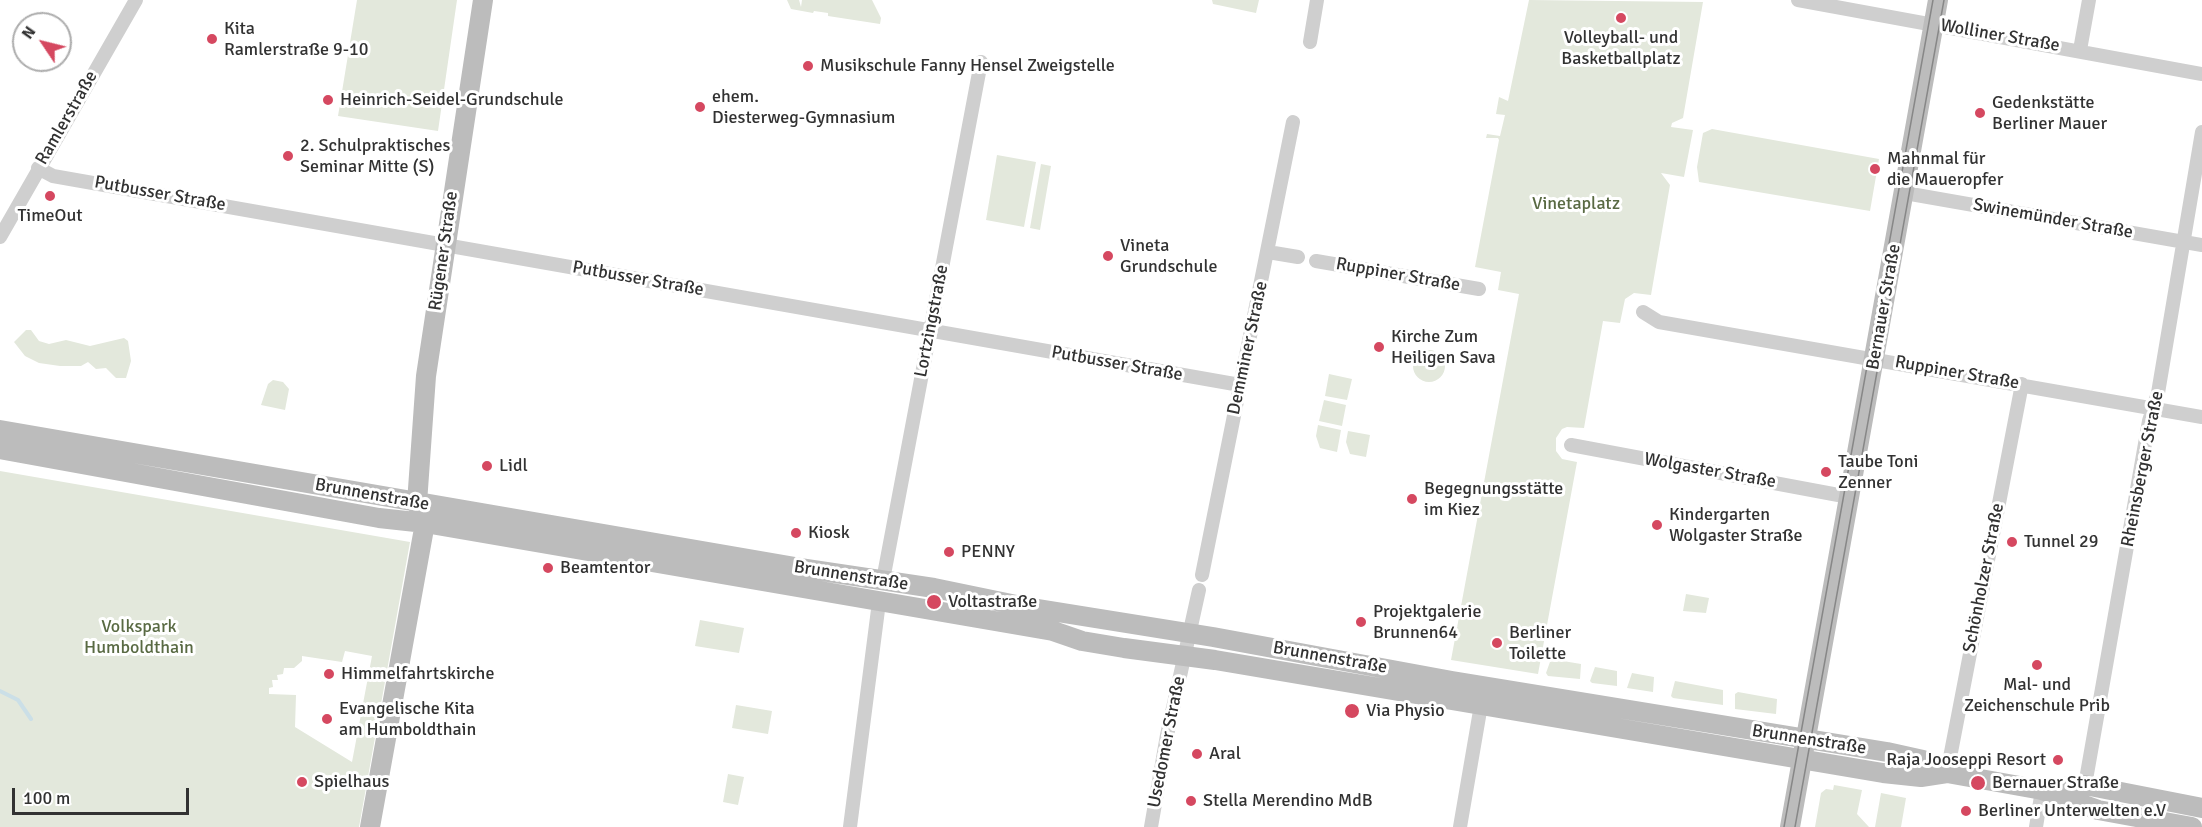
<!DOCTYPE html>
<html>
<head>
<meta charset="utf-8">
<style>
  body { margin:0 }
  #map { position:relative; width:2202px; height:827px; overflow:hidden; background:#fff; font-family:Signika,sans-serif }
  canvas { display:block }
  .north { position:absolute; left:12px; top:12px; width:60px; height:60px; box-sizing:border-box; background:#fff; border:2px solid #adadad; border-radius:50%; rotate:305deg; font-size:16px; font-weight:700; line-height:24px; text-align:center; color:#323232 }
  .north::after { content:''; display:block; margin:auto; width:21px; height:27px; background:#d54860; clip-path:polygon(50% 0,100% 100%,50% 72%,0 100%) }
  .scale { position:absolute; left:12px; top:788px; width:177px; height:27px; box-sizing:border-box; border:3px solid #323232; border-top:0; padding-left:8px; font-size:18px; line-height:21px; white-space:nowrap; color:#323232; -webkit-text-stroke:4px #fff; paint-order:stroke }
</style>
</head>
<body>
<div id="map">
<canvas width="2202" height="827"></canvas>
<div class="north">N</div>
<div class="scale">100 m</div>
</div>
<script>
const context = document.querySelector('canvas').getContext('2d');
context.lineJoin = 'round';
function fill(path, color) {
  context.fillStyle = color;
  context.fill(path, 'evenodd');
}
function shape(rows) {
  const path = new Path2D();
  for (const r of rows) {
    if (r.length === 3) {
      path.moveTo(r[0] + r[2], r[1]);
      path.arc(r[0], r[1], r[2], 0, 2 * Math.PI);
      continue;
    }
    path.moveTo(r[0], r[1]);
    for (let i = 2; i < r.length; i += 2) path.lineTo(r[i], r[i + 1]);
  }
  return path;
}
function strokePath(path, color, width, dash) {
  context.strokeStyle = color;
  context.lineWidth = width;
  context.lineCap = dash ? 'butt' : 'round';
  context.setLineDash(dash || []);
  context.stroke(path);
}
function drawText(font, color, halo, rows, align = 'center') {
  context.font = font + ' Signika,sans-serif';
  context.lineWidth = 6;
  context.setLineDash([]);
  context.textBaseline = 'middle';
  context.strokeStyle = halo;
  context.fillStyle = color;
  for (const [text, x, y, turn = 0] of rows) {
    context.save();
    context.translate(x, y);
    context.rotate((+turn || 0) * Math.PI / 180);
    context.textAlign = isNaN(turn) ? turn : align;
    if (halo) context.strokeText(text, 0, 0);
    context.fillText(text, 0, 0);
    context.restore();
  }
}
const green = shape([
  [357,0,457,0,438,131,338,116],
  [787,0,799,0,801,7,802,0,872,0,881,18,880,24,828,16,828,13,814,11,813,13,791,9],
  [1212,0,1259,0,1256,13,1213,4],
  [1529,0,1703,2,1683,118,1672,123,1671,127,1693,130,1684,177,1661,173,1670,185,1651,295,1634,293,1625,299,1620,323,1603,321,1584,428,1567,427,1562,429,1556,438,1556,451,1562,459,1577,462,1538,674,1451,660,1519,294,1498,290,1501,272,1475,267,1499,140,1498,138,1486,138,1487,134,1500,136,1505,115,1496,114,1499,97,1508,101],
  [1712,129,1879,159,1870,211,1699,182,1697,167,1703,133],
  [997,155,1036,162,1024,227,986,220],
  [1041,164,1051,166,1040,230,1030,228],
  [26,330,31,330,39,341,49,344,66,340,90,346,124,338,128,341,131,361,126,378,116,378,106,368,96,369,88,362,81,366,60,366,39,363,25,356,14,342],
  [1429,366,16],
  [1329,374,1352,379,1347,400,1325,396],
  [273,380,283,382,289,389,285,410,261,405,268,384],
  [1324,400,1346,405,1342,426,1319,421],
  [1318,425,1341,430,1337,452,1320,448,1316,436],
  [1348,431,1370,435,1366,457,1350,454,1346,442],
  [0,471,410,542,359,827,0,827],
  [345,651,372,656,352,762,295,727,296,695,269,694,269,688,273,687,272,680,278,680,277,675,283,674,284,668,294,668,302,661,302,656,342,662],
  [1686,594,1709,598,1706,613,1683,611],
  [700,620,744,628,739,653,695,646],
  [1551,659,1581,664,1580,679,1548,676,1546,673],
  [1595,667,1617,671,1617,686,1592,683,1590,681],
  [1632,673,1654,677,1653,692,1627,688],
  [1675,681,1723,690,1723,705,1673,698,1671,696],
  [1738,692,1777,699,1776,714,1735,709,1735,694],
  [736,705,772,711,768,734,732,728],
  [728,774,744,777,738,805,723,802],
  [1834,785,1862,790,1857,814,1869,827,1815,827,1821,793,1826,789,1833,790],
  [1881,793,1906,798,1901,827,1875,827]
]);
const stream = shape([
  [0,691,18,700,31,719]
]);
const street = shape([
  [1798,0,2202,74],
  [1310,42,1317,0],
  [2080,50,2089,0],
  [38,168,53,176,1240,385],
  [1905,193,2202,245],
  [0,237,136,0],
  [1268,252,1298,257],
  [1316,261,1479,289],
  [1643,312,1659,322,2202,417],
  [1571,445,1849,497],
  [1202,575,1293,122],
  [883,580,981,62],
  [1947,773,2022,384],
  [2084,791,2149,421,2158,393,2202,132],
  [850,827,879,602],
  [1151,827,1167,735,1199,590],
  [1460,827,1481,705],
  [2036,827,2042,790]
]);
const secondary = shape([
  [0,430,801,568,934,588,1026,607,1213,637,1452,681,1887,752,1923,760,1947,773,2042,790,2098,810,2192,827],
  [0,449,379,518,425,523,1053,631,1082,641,1124,648,1215,660,1883,773,1921,777,1947,773],
  [421,514,417,503,426,376,483,0],
  [2045,789,2085,785,2202,808],
  [370,827,425,523],
  [1790,827,1938,0]
]);
const tram = shape([
  [1784,827,1933,0],
  [1795,827,1944,0]
]);
const markers = [
  [1621,18,6,"#d54860"],
  [212,39,6,"#d54860"],
  [808,66,6,"#d54860"],
  [328,100,6,"#d54860"],
  [700,107,6,"#d54860"],
  [1980,113,6,"#d54860"],
  [288,156,6,"#d54860"],
  [1875,169,6,"#d54860"],
  [50,196,6,"#d54860"],
  [1108,256,6,"#d54860"],
  [1379,347,6,"#d54860"],
  [487,466,6,"#d54860"],
  [1826,472,6,"#d54860"],
  [1412,499,6,"#d54860"],
  [1657,525,6,"#d54860"],
  [796,533,6,"#d54860"],
  [2012,542,6,"#d54860"],
  [949,552,6,"#d54860"],
  [548,568,6,"#d54860"],
  [934,602,8,"#d54860"],
  [1361,622,6,"#d54860"],
  [1497,643,6,"#d54860"],
  [2037,665,6,"#d54860"],
  [329,674,6,"#d54860"],
  [1352,711,8,"#d54860"],
  [327,719,6,"#d54860"],
  [1197,754,6,"#d54860"],
  [2058,760,6,"#d54860"],
  [302,782,6,"#d54860"],
  [1978,783,8,"#d54860"],
  [1191,801,6,"#d54860"],
  [1966,811,6,"#d54860"]
];
const poiNames = [
  ["Kita",224,29],
  ["Ramlerstraße 9-10",224,50],
  ["Volleyball- und",1621,38,"center"],
  ["Basketballplatz",1621,59,"center"],
  ["Musikschule Fanny Hensel Zweigstelle",820,66],
  ["ehem.",712,97],
  ["Diesterweg-Gymnasium",712,118],
  ["Heinrich-Seidel-Grundschule",340,100],
  ["Gedenkstätte",1992,103],
  ["Berliner Mauer",1992,124],
  ["2. Schulpraktisches",300,146],
  ["Seminar Mitte (S)",300,167],
  ["Mahnmal für",1887,159],
  ["die Maueropfer",1887,180],
  ["TimeOut",50,216,"center"],
  ["Vineta",1120,246],
  ["Grundschule",1120,267],
  ["Kirche Zum",1391,337],
  ["Heiligen Sava",1391,358],
  ["Taube Toni",1838,462],
  ["Zenner",1838,483],
  ["Lidl",499,466],
  ["Begegnungsstätte",1424,489],
  ["im Kiez",1424,510],
  ["Kindergarten",1669,515],
  ["Wolgaster Straße",1669,536],
  ["Kiosk",808,533],
  ["Tunnel 29",2024,542],
  ["PENNY",961,552],
  ["Beamtentor",560,568],
  ["Voltastraße",948,602],
  ["Projektgalerie",1373,612],
  ["Brunnen64",1373,633],
  ["Berliner",1509,633],
  ["Toilette",1509,654],
  ["Himmelfahrtskirche",341,674],
  ["Mal- und",2037,685,"center"],
  ["Zeichenschule Prib",2037,706,"center"],
  ["Evangelische Kita",339,709],
  ["am Humboldthain",339,730],
  ["Via Physio",1366,711],
  ["Aral",1209,754],
  ["Raja Jooseppi Resort",2046,760,"right"],
  ["Spielhaus",314,782],
  ["Bernauer Straße",1992,783],
  ["Stella Merendino MdB",1203,801],
  ["Berliner Unterwelten e.V",1978,811]
];
const streetNames = [
  ["Wolliner Straße",2000,36,10],
  ["Ramlerstraße",67,118,-60],
  ["Putbusser Straße",160,194,10],
  ["Swinemünder Straße",2053,219,10],
  ["Rügener Straße",444,251,-82],
  ["Ruppiner Straße",1398,275,10],
  ["Putbusser Straße",638,279,10],
  ["Bernauer Straße",1884,307,-80],
  ["Lortzingstraße",932,321,-79],
  ["Demminer Straße",1248,348,-78],
  ["Putbusser Straße",1117,364,10],
  ["Ruppiner Straße",1957,373,10],
  ["Rheinsberger Straße",2143,469,-79],
  ["Wolgaster Straße",1710,471,10],
  ["Brunnenstraße",372,495,10],
  ["Brunnenstraße",851,576,9],
  ["Schönholzer Straße",1984,578,-79],
  ["Brunnenstraße",1330,658,10],
  ["Brunnenstraße",1809,740,9],
  ["Usedomer Straße",1167,742,-79]
];
const parkNames = [
  ["Vinetaplatz",1576,204],
  ["Volkspark",139,627],
  ["Humboldthain",139,648]
];
fill(green, '#e3e8dc');
strokePath(stream, '#cbdfe7', 4);
strokePath(street, '#cfcfcf', 14);
strokePath(secondary, '#bcbcbc', 20);
strokePath(tram, '#878787', 1.5);
for (const [x, y, r, color] of markers) {
  const dot = new Path2D();
  dot.arc(x, y, r, 0, 2 * Math.PI);
  context.fillStyle = color;
  context.fill(dot);
  strokePath(dot, '#fff', 2);
}
drawText('18px', '#323232', '#fff', poiNames, 'left');
drawText('18px', '#323232', '#fff', streetNames);
drawText('18px', '#596a43', '#fff', parkNames);
</script>
</body>
</html>
